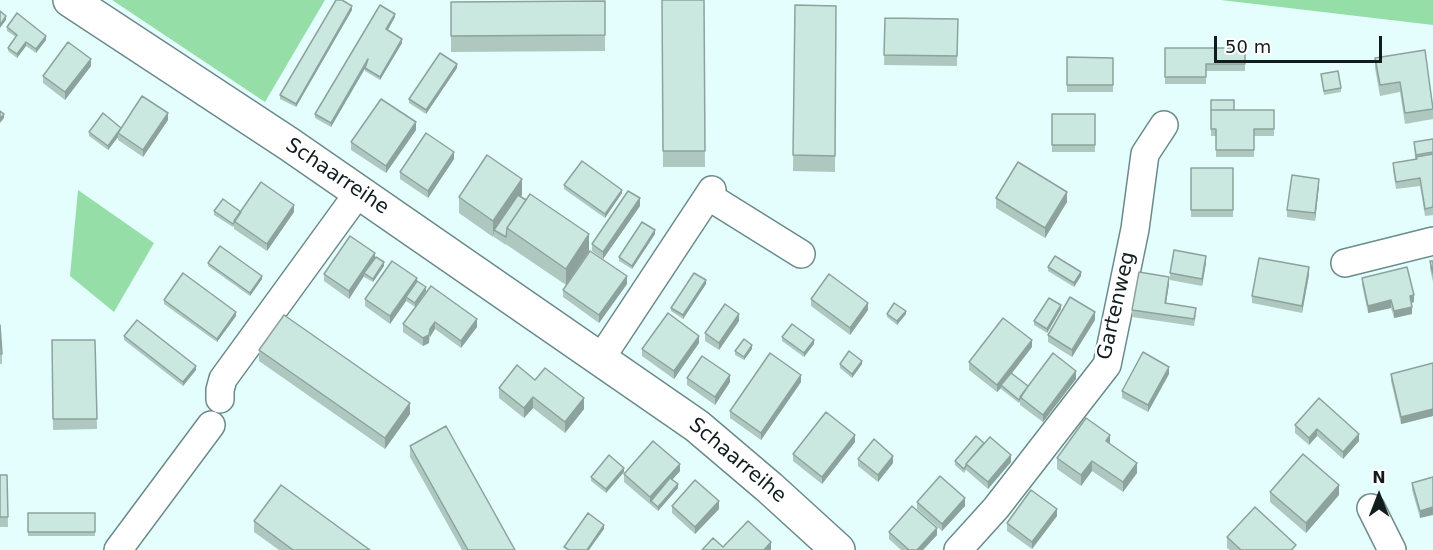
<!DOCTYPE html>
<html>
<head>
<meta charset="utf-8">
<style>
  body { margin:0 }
  #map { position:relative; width:1433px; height:550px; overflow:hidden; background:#e4fefe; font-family:"DejaVu Sans",sans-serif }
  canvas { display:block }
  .north { position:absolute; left:1349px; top:466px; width:60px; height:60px; -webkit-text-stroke:4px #fff; paint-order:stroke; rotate:0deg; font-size:16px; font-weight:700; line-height:24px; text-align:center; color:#111d1d }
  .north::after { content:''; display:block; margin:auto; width:21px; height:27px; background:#111d1d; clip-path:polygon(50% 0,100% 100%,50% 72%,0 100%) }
  .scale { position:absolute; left:1214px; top:36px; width:168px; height:27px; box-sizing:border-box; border:3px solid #111d1d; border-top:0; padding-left:8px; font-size:18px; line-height:21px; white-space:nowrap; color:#111d1d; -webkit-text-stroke:4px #fff; paint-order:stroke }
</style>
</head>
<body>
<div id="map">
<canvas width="1433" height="550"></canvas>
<div class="north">N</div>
<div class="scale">50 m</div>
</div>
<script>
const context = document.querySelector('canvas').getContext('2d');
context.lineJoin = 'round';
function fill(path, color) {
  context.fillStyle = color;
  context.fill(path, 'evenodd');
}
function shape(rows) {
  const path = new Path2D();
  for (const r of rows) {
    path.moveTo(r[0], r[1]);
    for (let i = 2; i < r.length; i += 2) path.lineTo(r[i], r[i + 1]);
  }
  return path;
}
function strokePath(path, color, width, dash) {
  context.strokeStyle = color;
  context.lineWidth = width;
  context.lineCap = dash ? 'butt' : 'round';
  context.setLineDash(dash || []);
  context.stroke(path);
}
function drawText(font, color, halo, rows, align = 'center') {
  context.font = font + ' "DejaVu Sans",sans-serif';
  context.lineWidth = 5;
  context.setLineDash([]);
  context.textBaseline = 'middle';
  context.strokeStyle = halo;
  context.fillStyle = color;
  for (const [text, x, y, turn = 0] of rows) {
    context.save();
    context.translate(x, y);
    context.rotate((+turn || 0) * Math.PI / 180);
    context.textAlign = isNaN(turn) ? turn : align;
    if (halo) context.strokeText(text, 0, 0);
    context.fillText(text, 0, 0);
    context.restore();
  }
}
const green = shape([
  [112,0,325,0,265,102],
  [1221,0,1433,0,1433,25],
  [78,190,154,243,114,312,70,276]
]);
const minor = shape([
  [708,196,801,254],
  [1345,263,1433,241],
  [601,358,712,190],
  [220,399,220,390,223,379,359,192],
  [1371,508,1392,550],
  [118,550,211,425],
  [958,550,996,508,1107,365,1135,229,1145,154,1164,125]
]);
const major = shape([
  [70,0,289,144,697,426,770,488,838,550]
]);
const wall = shape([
  [662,0,704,0,705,167,663,167],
  [605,1,605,51,451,52,451,2],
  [795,5,836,6,835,172,793,171],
  [352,10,296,107,280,99,280,95],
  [395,17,388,30,402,43,380,80,365,71,365,69,331,127,315,118,315,114],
  [885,18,958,19,957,66,884,65],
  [7,27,46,40,36,53,26,46,17,58,8,51,8,48,16,37,7,31],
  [1165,48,1245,48,1245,71,1206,71,1206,84,1165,84],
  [1067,57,1113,58,1113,92,1067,92],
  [1375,58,1433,109,1433,119,1405,124,1400,92,1380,96,1375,68],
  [91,66,65,100,43,83,43,76],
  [457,68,426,114,409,103,409,99],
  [1321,74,1341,88,1341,92,1324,95],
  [1211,100,1234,110,1274,110,1274,136,1254,136,1254,157,1216,157,1216,136,1211,136],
  [1052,114,1095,114,1095,152,1052,152],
  [168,120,143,157,118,140,118,137,108,150,89,136,89,132],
  [416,130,386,173,351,150,351,142],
  [1433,139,1433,215,1425,216,1420,186,1396,189,1393,170,1393,163,1415,159,1414,142],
  [454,159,428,198,400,179,400,172],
  [1191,168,1233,168,1233,217,1191,217],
  [564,185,622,193,605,218,564,189],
  [1319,186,1315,221,1287,217,1287,210],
  [522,195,520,197,589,251,566,285,507,245,507,244,506,245,494,237,494,235,493,237,459,213,459,197],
  [996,198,1067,202,1045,238,996,208],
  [640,206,603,259,592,251,592,244],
  [214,211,241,212,294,212,267,251,234,229,234,226,233,227,214,215],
  [655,234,632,269,619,261,619,257],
  [375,257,384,266,373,282,364,277,364,276,349,299,324,281,324,274],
  [1430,261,1433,261,1433,282,1430,269],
  [208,263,262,279,250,296,208,266],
  [1206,263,1202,286,1170,280,1170,273],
  [1048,267,1081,276,1074,287,1048,271],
  [1309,275,1302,313,1252,303,1252,296],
  [1362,278,1414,302,1412,303,1412,314,1394,318,1391,308,1368,313,1362,285],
  [417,281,426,291,415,307,406,301,390,324,365,306,365,299],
  [627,284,599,323,563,297,563,290],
  [706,284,683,319,671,311,671,308],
  [1169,284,1166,303,1196,315,1194,326,1132,317,1132,310],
  [431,286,477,327,461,348,435,329,430,337,429,343,423,346,403,332,403,324],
  [811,299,868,310,850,335,811,306],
  [164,300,236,316,217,342,164,304],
  [1061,309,1047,333,1034,325,1034,321],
  [887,314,906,314,897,325,887,317],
  [1095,320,1072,357,1048,342,1048,335],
  [739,321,719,350,705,341,705,333],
  [0,325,2,354,2,364,0,364],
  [124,336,196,370,183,386,124,340],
  [782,337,814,344,804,357,782,341],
  [52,340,95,340,97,429,53,430],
  [699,343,674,379,642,356,642,349],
  [1032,347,1012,373,1028,386,1076,379,1043,422,1020,405,1020,402,1019,403,1001,389,1001,388,997,392,969,370,969,362],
  [752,349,744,360,735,355,735,351],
  [259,350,410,414,385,449,259,361],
  [840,364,862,364,852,378,840,368],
  [1169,374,1148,412,1122,398,1122,391],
  [1391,374,1433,416,1401,424,1391,381],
  [687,378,730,382,715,405,687,385],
  [535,380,584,409,565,433,533,408,524,418,499,398,499,388],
  [801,382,761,440,730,418,730,411],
  [1319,398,1359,441,1343,459,1317,436,1309,445,1295,433,1295,425],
  [855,442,822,484,793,461,793,454],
  [984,443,1011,462,988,489,966,470,964,473,955,465,955,461],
  [1110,444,1137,473,1123,492,1092,471,1081,486,1057,469,1057,458],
  [410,446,515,550,462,550,410,457],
  [858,459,893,463,878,482,858,466],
  [680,471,672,480,678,488,658,511,624,482,624,474],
  [624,472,606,493,591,481,591,477],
  [0,475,7,475,8,527,0,527],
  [1433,477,1420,518,1412,490,1412,483],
  [1270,492,1339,495,1306,533,1270,502],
  [917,502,965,506,942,531,917,509],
  [672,506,719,509,695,534,672,513],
  [28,513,95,513,95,536,28,536],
  [1057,516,1032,549,1007,531,1007,523],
  [254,521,370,550,279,550,254,532],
  [889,532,937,535,923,550,901,550,889,539],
  [1227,537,1296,550,1230,550,1227,548]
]);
const shadedWall = shape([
  [352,6,352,10,296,107,296,104],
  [395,14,395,17,386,33,386,29],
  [6,16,6,20,0,28,0,25],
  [46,36,46,40,36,53,36,49],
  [402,39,402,43,380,80,380,77],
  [26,42,26,46,17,58,17,54],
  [91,59,91,66,65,100,65,92],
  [368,59,368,63,331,127,331,123],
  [457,64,457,68,426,114,426,110],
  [168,113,168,120,143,157,143,150],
  [4,114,4,118,0,123,0,119],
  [416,122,416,130,386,173,386,166],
  [122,128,118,133,118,137,108,150,108,146],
  [454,152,454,159,428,198,428,191],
  [522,179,522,195,497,231,494,230,493,237,493,221],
  [1319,179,1319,186,1315,221,1315,213],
  [622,190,622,193,605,218,605,214],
  [1067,192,1067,202,1045,238,1045,228],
  [640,198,640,206,603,259,603,252],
  [294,205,294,212,267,251,267,244],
  [655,230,655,234,632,269,632,266],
  [589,234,589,251,566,285,566,269],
  [375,253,375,260,364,273,364,276,349,299,349,291],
  [1206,256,1206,263,1202,286,1202,279],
  [384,262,384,266,373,282,373,279],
  [1309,267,1309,275,1302,313,1302,306],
  [1081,272,1081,276,1074,287,1074,283],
  [262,276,262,279,250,296,250,293],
  [627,276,627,284,599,323,599,315],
  [1169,277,1169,284,1165,310,1165,303],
  [417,278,417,285,406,297,406,301,390,324,390,316],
  [706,280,706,284,683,319,683,315],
  [426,287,426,291,415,307,415,303],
  [1414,295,1414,302,1410,303,1410,296],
  [1391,300,1391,308,1368,313,1368,306],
  [868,303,868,310,850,335,850,328],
  [1061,305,1061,309,1047,333,1047,329],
  [1412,307,1412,314,1394,318,1394,311],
  [906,311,906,314,897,325,897,321],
  [236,312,236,316,217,342,217,339],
  [1095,312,1095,320,1072,357,1072,350],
  [739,314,739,321,719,350,719,343],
  [477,319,477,327,461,348,461,341],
  [435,322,435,329,430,337,430,329],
  [429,335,429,343,423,346,423,338],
  [699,336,699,343,674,379,674,371],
  [814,340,814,344,804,357,804,353],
  [1032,340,1032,347,1002,386,1001,385,1001,388,997,392,997,385],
  [752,345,752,349,744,360,744,357],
  [862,361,862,364,852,378,852,374],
  [196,366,196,370,183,386,183,382],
  [1169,367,1169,374,1148,412,1148,405],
  [1076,371,1076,379,1043,422,1043,415],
  [730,375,730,382,715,405,715,397],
  [801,375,801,382,761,440,761,433],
  [533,397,533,408,524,418,524,408],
  [584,398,584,409,565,433,565,422],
  [410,403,410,414,385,449,385,438],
  [1433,409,1433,416,1401,424,1401,417],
  [1317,429,1317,436,1309,445,1309,438],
  [1359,434,1359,441,1343,459,1343,452],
  [855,435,855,442,822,484,822,477],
  [1110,435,1110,446,1106,441],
  [1011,455,1011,462,988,489,988,482],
  [893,456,893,463,878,482,878,475],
  [1092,461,1092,471,1081,486,1081,475],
  [1137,463,1137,473,1123,492,1123,482],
  [680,464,680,471,652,502,651,501,650,504,650,497],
  [624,468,624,472,606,493,606,489],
  [678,484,678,488,658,511,658,507],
  [1339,485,1339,495,1306,533,1306,523],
  [965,498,965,506,942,531,942,524],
  [719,501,719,509,695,534,695,527],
  [1433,507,1433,515,1420,518,1420,511],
  [1057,509,1057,516,1032,549,1032,542],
  [604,525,604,529,589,550,587,550],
  [937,528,937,535,923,550,917,550],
  [771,542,771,550,764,550]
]);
const building = shape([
  [336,0,342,0,352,6,296,104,280,95,336,0],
  [662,0,704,0,705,151,663,151,662,0],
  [605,1,605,35,451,36,451,2,605,1],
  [380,5,395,14,386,29,402,39,380,77,365,68,368,59,331,123,315,114,380,5],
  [795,5,836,6,835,156,793,155,795,5],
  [0,11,6,16,0,25,0,11],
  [17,13,46,36,36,49,26,42,17,54,8,48,17,35,7,27,17,13],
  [885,18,958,19,957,56,884,55,885,18],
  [68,42,91,59,65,92,43,76,68,42],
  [1165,48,1245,48,1245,64,1206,64,1206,77,1165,77,1165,48],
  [1425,50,1433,109,1405,113,1400,82,1380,85,1375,58,1425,50],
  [440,53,457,64,426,110,409,99,440,53],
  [1067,57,1113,58,1113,85,1067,85,1067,57],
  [1338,71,1341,88,1324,91,1321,74,1338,71],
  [142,96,168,113,143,150,118,133,142,96],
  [381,99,416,122,386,166,351,142,381,99],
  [1211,100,1234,100,1234,110,1211,110,1211,100],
  [1211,110,1274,110,1274,129,1254,129,1254,150,1216,150,1216,129,1211,129,1211,110],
  [0,111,4,114,0,119,0,111],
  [103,113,121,128,108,146,89,132,103,113],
  [1052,114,1095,114,1095,145,1052,145,1052,114],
  [426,133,454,152,428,191,400,172,426,133],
  [1433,139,1433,152,1416,155,1414,142,1433,139],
  [1433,154,1433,207,1425,209,1420,178,1396,182,1393,163,1417,159,1416,157,1433,154],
  [487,155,522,179,493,221,459,197,487,155],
  [582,161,622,190,605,214,564,185,582,161],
  [1018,162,1067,192,1045,228,996,198,1018,162],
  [1191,168,1233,168,1233,210,1191,210,1191,168],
  [1292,175,1319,179,1315,213,1287,210,1292,175],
  [261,182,294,205,267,244,234,221,261,182],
  [628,191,640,198,603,252,592,244,628,191],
  [530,194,589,234,566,269,507,228,530,194],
  [518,195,526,200,507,228,506,237,494,230,518,195],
  [223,199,241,212,233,224,214,211,223,199],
  [642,222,655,230,632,266,619,257,642,222],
  [350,236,375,253,349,291,324,274,350,236],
  [220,246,262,276,250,293,208,263,220,246],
  [1174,250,1206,256,1202,279,1170,273,1174,250],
  [590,251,627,276,599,315,563,290,590,251],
  [1055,256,1081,272,1074,283,1048,267,1055,256],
  [376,257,384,262,373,279,364,273,376,257],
  [1259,258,1309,267,1302,306,1252,296,1259,258],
  [392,261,417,278,390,316,365,299,392,261],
  [1430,261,1433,261,1433,274,1430,261],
  [1407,267,1414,295,1410,296,1412,307,1394,311,1391,300,1368,306,1362,278,1407,267],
  [1139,272,1169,277,1165,303,1196,308,1194,319,1132,310,1139,272],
  [183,273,236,312,217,339,164,300,183,273],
  [694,273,706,280,683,315,671,308,694,273],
  [829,274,868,303,850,328,811,299,829,274],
  [417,281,426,287,415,303,406,297,417,281],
  [431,286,477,319,461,341,435,322,430,329,429,335,423,338,403,324,431,286],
  [1070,297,1095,312,1072,350,1048,335,1070,297],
  [1049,298,1061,305,1047,329,1034,321,1049,298],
  [894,303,906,311,897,321,887,314,894,303],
  [725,304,739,314,719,343,705,333,725,304],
  [668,313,699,336,674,371,642,349,668,313],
  [284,315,410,403,385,438,259,350,284,315],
  [1003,318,1032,340,997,385,969,362,1003,318],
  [137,320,196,366,183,382,124,336,137,320],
  [792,324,814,340,804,353,782,337,792,324],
  [0,325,2,354,0,354,0,325],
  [744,339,752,345,744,357,735,351,744,339],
  [52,340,95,340,97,419,53,419,52,340],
  [849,351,862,361,852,374,840,364,849,351],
  [1143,352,1169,367,1148,405,1122,391,1143,352],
  [770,353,801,375,761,433,730,411,770,353],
  [1053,353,1076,371,1043,415,1020,397,1053,353],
  [702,356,730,375,715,397,687,378,702,356],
  [1433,363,1433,409,1401,417,1391,374,1433,363],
  [517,365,535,380,545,368,584,398,565,422,533,397,524,408,499,388,517,365],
  [1011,373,1028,386,1019,400,1001,385,1011,373],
  [1319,398,1359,434,1343,452,1317,429,1309,438,1295,425,1319,398],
  [826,412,855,435,822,477,793,454,826,412],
  [1086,418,1110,435,1106,441,1137,463,1123,482,1092,461,1081,475,1057,458,1086,418],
  [446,426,515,550,468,550,410,446,446,426],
  [976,436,984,443,966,464,966,466,964,469,955,461,976,436],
  [990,437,1011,455,988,482,966,464,990,437],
  [874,439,893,456,878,475,858,459,874,439],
  [653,441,680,464,650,497,624,474,653,441],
  [1303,454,1339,485,1306,523,1270,492,1303,454],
  [609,455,624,468,606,489,591,477,609,455],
  [0,475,7,475,8,517,0,517,0,475],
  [940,476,965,498,942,524,917,502,940,476],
  [1433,477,1433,507,1420,511,1412,483,1433,477],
  [670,478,678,484,658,507,651,501,670,478],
  [695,480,719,501,695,527,672,506,695,480],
  [281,485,370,550,293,550,254,521,281,485],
  [1031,490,1057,509,1032,542,1007,523,1031,490],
  [912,506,937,528,917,550,909,550,889,532,912,506],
  [1255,507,1296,545,1291,550,1241,550,1227,537,1255,507],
  [28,513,95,513,95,532,28,532,28,513],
  [588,513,604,525,587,550,569,550,564,547,588,513],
  [748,521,771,542,764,550,702,550,713,538,723,547,748,521]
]);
const streetNames = [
  ["Schaarreihe",337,177,34],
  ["Gartenweg",1117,306,-77],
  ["Schaarreihe",737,461,40]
];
fill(green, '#96dea8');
strokePath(minor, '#6c8a8a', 30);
strokePath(major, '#6c8a8a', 36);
strokePath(minor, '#fff', 27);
strokePath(major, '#fff', 33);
fill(wall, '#aec8c0');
fill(shadedWall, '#8da29c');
fill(building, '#cae8df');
strokePath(building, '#8da29c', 1.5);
drawText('20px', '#111d1d', '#fff', streetNames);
</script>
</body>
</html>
